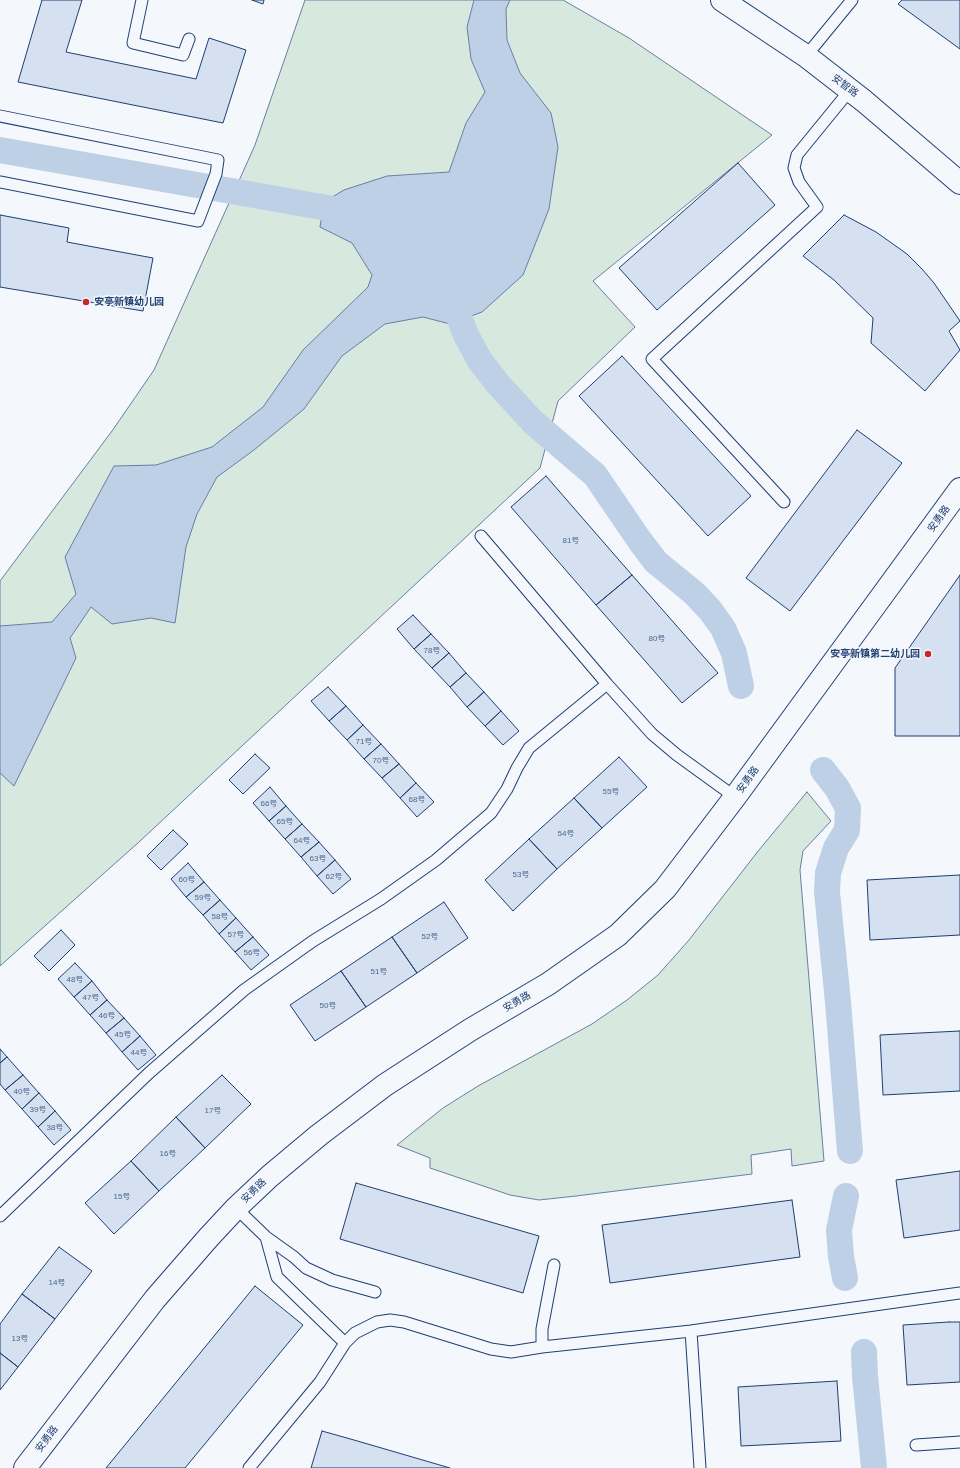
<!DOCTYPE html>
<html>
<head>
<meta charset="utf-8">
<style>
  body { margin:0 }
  canvas { display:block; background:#f4f7fb }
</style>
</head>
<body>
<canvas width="960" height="1468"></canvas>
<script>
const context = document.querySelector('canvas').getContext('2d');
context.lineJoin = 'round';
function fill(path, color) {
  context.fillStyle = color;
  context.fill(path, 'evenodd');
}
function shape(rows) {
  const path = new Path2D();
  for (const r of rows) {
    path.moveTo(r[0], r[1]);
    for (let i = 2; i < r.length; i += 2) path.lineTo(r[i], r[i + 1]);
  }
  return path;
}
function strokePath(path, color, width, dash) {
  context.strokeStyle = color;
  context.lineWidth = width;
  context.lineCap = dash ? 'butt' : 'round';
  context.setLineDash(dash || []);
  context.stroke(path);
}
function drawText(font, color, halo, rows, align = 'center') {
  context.font = font + ' Helvetica,"Noto Sans SC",sans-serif';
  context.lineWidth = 3;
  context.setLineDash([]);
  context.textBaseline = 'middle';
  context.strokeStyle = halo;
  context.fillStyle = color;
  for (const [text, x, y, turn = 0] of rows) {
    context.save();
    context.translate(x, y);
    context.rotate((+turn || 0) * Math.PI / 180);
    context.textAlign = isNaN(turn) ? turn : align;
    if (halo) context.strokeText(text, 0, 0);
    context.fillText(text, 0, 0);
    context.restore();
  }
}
const green = shape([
  [305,0,563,0,629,38,772,135,593,281,635,327,558,401,540,468,139,842,0,966,0,581,112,431,154,370,255,145,305,0],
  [807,792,831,821,803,851,800,870,824,1161,792,1166,791,1149,751,1155,752,1174,576,1196,539,1200,510,1195,430,1168,430,1158,397,1145,443,1108,478,1086,592,1024,627,1000,658,975,689,940,759,850,807,792]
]);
const water = shape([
  [474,0,510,0,506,9,507,40,520,73,551,113,558,147,549,209,523,275,482,312,450,324,423,317,385,324,342,356,304,409,254,450,217,477,197,514,186,547,175,623,151,618,112,624,91,607,70,638,76,658,14,786,0,773,0,626,52,622,76,594,65,557,114,466,156,465,212,447,263,407,303,350,368,287,372,275,352,243,320,227,324,202,344,190,387,176,449,172,466,123,485,92,471,59,467,27,474,0]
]);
const canal = shape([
  [0,150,344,211],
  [453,301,466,335,480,361,498,384,533,422,595,475,640,541,656,562,694,593,710,610,723,628,734,653,741,686],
  [823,770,837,788,848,808,847,830,836,848,828,873,827,892,838,1002,850,1151],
  [845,1278,841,1257,839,1230,846,1196],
  [864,1352,865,1376,874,1468]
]);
const building = shape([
  [42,0,82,0,66,52,196,79,209,38,246,50,223,123,18,82,42,0],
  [252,0,264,0,263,4,252,0],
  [902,0,960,0,960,49,898,4,902,0],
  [738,163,775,205,657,310,619,268,738,163],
  [0,215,69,228,67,242,153,258,143,311,0,287,0,215],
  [844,215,876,232,907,254,922,269,934,283,960,321,949,331,960,350,925,391,871,343,873,318,834,280,803,256,844,215],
  [622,356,751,496,708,536,579,396,622,356],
  [857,430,902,463,790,611,746,578,857,430],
  [546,476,632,575,596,605,511,507,546,476],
  [632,575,718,673,682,703,596,605,632,575],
  [960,575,960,736,895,736,895,668,960,575],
  [413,615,431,634,414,649,397,629,413,615],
  [431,634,449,653,432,668,414,649,431,634],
  [449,653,466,673,450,687,432,668,449,653],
  [466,673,484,692,467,707,450,687,466,673],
  [328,687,346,706,329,721,311,701,328,687],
  [484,692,501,711,485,726,467,707,484,692],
  [346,706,363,725,347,740,329,721,346,706],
  [501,711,519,731,503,745,485,726,501,711],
  [363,725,381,744,364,759,347,740,363,725],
  [381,744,399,764,382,778,364,759,381,744],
  [255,754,270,768,243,794,229,780,255,754],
  [619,757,647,787,602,828,574,798,619,757],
  [399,764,416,783,400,798,382,778,399,764],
  [416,783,434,802,417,817,400,798,416,783],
  [270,787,286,806,269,821,253,803,270,787],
  [574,798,602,828,557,869,529,839,574,798],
  [286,806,302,824,285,839,269,821,286,806],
  [302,824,319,842,301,857,285,839,302,824],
  [173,830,188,844,161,870,147,856,173,830],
  [529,839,557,869,513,911,485,880,529,839],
  [319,842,335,860,317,876,301,857,319,842],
  [335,860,351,879,333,894,317,876,335,860],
  [188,863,204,882,186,897,171,879,188,863],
  [960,875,960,935,870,940,867,880,960,875],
  [204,882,220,900,203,915,186,897,204,882],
  [220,900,236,918,219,934,203,915,220,900],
  [444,902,468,938,417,973,392,937,444,902],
  [236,918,253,937,235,952,219,934,236,918],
  [61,930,75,945,49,971,34,956,61,930],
  [253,937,269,955,251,970,235,952,253,937],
  [392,937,417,973,366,1007,341,971,392,937],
  [75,963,92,981,74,997,58,979,75,963],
  [341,971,366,1007,315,1041,290,1005,341,971],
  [92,981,107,1000,90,1015,74,997,92,981],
  [107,1000,124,1018,106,1033,90,1015,107,1000],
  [124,1018,140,1036,122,1052,106,1033,124,1018],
  [960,1031,960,1091,883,1095,880,1035,960,1031],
  [140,1036,156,1055,138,1070,122,1052,140,1036],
  [0,1049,7,1057,0,1063,0,1049],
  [7,1057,23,1075,5,1090,0,1084,0,1063,7,1057],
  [23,1075,39,1093,22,1109,5,1090,23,1075],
  [222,1075,251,1104,205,1148,176,1117,222,1075],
  [39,1093,55,1111,38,1127,22,1109,39,1093],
  [55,1111,71,1130,54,1145,38,1127,55,1111],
  [176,1117,205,1148,159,1191,131,1161,176,1117],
  [131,1161,159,1191,114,1234,85,1203,131,1161],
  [960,1171,960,1230,904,1238,896,1180,960,1171],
  [356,1183,539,1236,523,1293,340,1239,356,1183],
  [792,1200,800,1257,610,1283,602,1225,792,1200],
  [59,1247,92,1271,55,1319,22,1294,59,1247],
  [255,1286,303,1325,185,1468,106,1468,255,1286],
  [22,1294,55,1319,18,1367,0,1353,0,1324,22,1294],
  [949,1322,960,1322,960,1382,907,1385,903,1325,949,1322],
  [0,1353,18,1367,0,1390,0,1353],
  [837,1381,841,1441,741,1446,738,1387,837,1381],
  [322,1431,354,1440,450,1468,311,1468,322,1431]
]);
const lane = shape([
  [142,0,133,43,183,55,189,39],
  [806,56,852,0],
  [0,116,218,160,216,174,198,221,0,182],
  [784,502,652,359,817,207,799,182,794,168,797,155,850,90],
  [481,536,607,684,652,734,677,755,735,797],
  [236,1208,266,1237,294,1257,306,1268,332,1280,375,1292],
  [0,1216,149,1073,244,990,313,941,381,899,436,860,491,813,507,789,517,768,529,748,607,684],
  [266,1237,277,1277,345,1343],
  [691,1331,700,1468],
  [542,1347,542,1329,554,1265],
  [916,1445,960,1442],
  [249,1468,320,1382,345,1343,355,1333,377,1322,390,1320,404,1322,491,1349,511,1352,542,1347,691,1331,960,1293]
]);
const street = shape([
  [25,1468,155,1299,209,1237,236,1208,270,1176,319,1135,385,1085,470,1030,548,984,618,935,665,889,735,797,960,489]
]);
const secondary = shape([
  [722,0,806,56,864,101,960,183]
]);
const markers = [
  [86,302,4,"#c62828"],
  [928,654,4,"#c62828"]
];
const numberNames = [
  ["81号",571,541],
  ["80号",657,639],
  ["78号",432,651],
  ["71号",364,742],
  ["70号",381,761],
  ["55号",611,792],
  ["68号",417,800],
  ["66号",269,804],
  ["65号",285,822],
  ["54号",566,834],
  ["64号",302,841],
  ["63号",318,859],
  ["53号",521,875],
  ["62号",334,877],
  ["60号",187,880],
  ["59号",203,898],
  ["58号",220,917],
  ["57号",236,935],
  ["52号",430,937],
  ["56号",252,953],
  ["51号",379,972],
  ["48号",75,980],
  ["47号",91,998],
  ["50号",328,1006],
  ["46号",107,1016],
  ["45号",123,1035],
  ["44号",139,1053],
  ["40号",22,1092],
  ["39号",38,1110],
  ["17号",213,1111],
  ["38号",55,1128],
  ["16号",168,1154],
  ["15号",122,1197],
  ["14号",57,1283],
  ["13号",20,1339]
];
const streetNames = [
  ["安智路",845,86,37],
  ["安勇路",939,519,-54],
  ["安勇路",748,780,-54],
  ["安勇路",517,1002,-30],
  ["安勇路",254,1191,-44],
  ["安勇路",47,1439,-53]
];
const poiNames = [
  ["安亭新镇幼儿园",94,302],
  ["安亭新镇第二幼儿园",920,654,"right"]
];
fill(green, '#d7e8df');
strokePath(green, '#687fa3', 1);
fill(water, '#bed0e5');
strokePath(water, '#687fa3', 1);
strokePath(canal, '#bed0e5', 26);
fill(building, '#d5e0f0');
strokePath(building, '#1d3f73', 1);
strokePath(lane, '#1d3f73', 13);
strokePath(street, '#1d3f73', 24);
strokePath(secondary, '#1d3f73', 24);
strokePath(lane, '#f4f7fb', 11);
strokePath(street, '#f4f7fb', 22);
strokePath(secondary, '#f4f7fb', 22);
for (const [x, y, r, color] of markers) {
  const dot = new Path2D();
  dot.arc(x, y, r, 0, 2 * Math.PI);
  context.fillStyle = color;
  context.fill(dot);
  strokePath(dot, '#f4f7fb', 1.5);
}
drawText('8px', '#4b6792', null, numberNames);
drawText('10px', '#1d3f73', '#f4f7fb', streetNames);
drawText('bold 10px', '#1d3f73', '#f4f7fb', poiNames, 'left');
</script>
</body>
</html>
